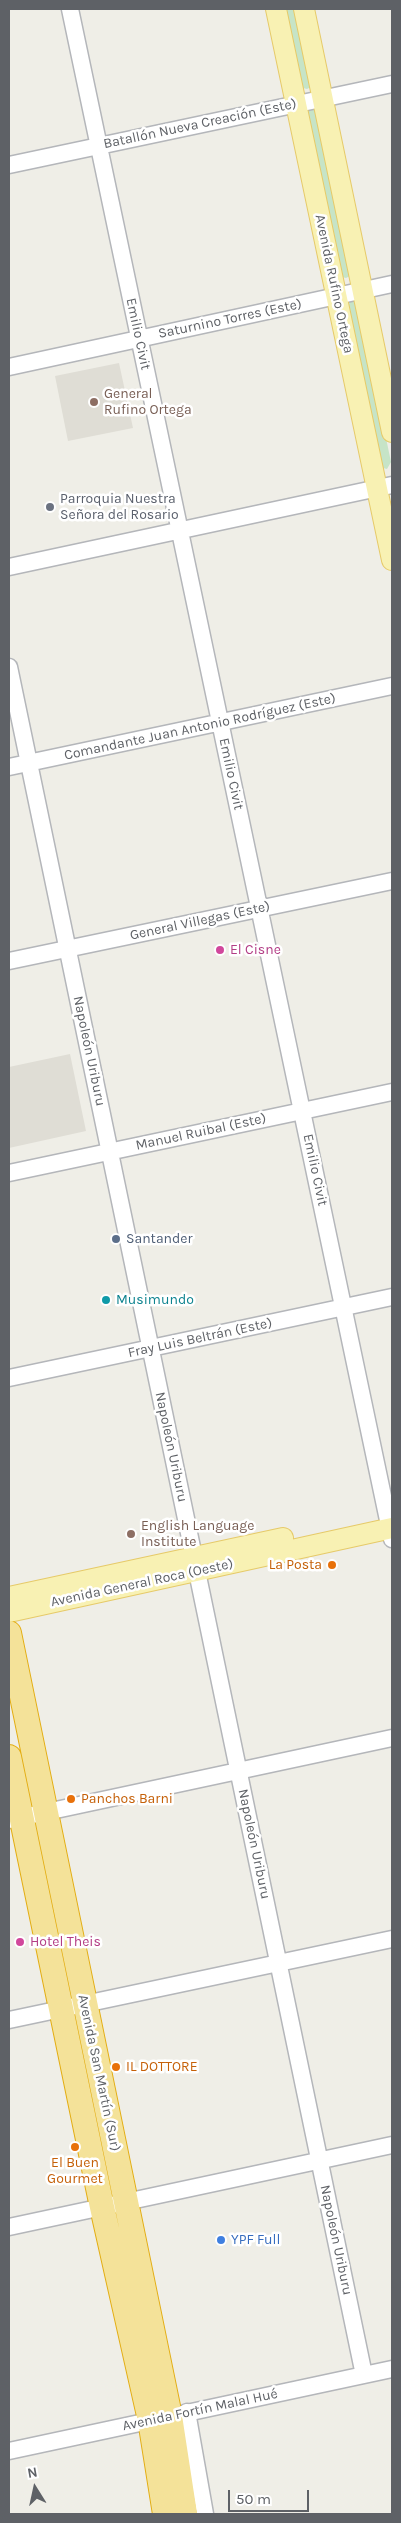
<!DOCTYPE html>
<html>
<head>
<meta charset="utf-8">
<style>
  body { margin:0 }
  #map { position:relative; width:401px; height:2523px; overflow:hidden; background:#efeee7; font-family:Karla,sans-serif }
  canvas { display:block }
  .frame { position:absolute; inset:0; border:10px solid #5e6166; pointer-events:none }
  .north { position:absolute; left:10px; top:2463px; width:50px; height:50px; -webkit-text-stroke:4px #fff; paint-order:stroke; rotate:350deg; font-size:14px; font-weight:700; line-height:20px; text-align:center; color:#5e6166 }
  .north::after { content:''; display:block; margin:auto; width:18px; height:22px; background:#5e6166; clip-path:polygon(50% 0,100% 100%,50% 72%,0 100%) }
  .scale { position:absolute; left:228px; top:2490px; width:81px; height:22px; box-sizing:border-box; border:2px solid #5e6166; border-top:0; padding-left:6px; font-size:15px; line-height:18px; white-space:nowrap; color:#5e6166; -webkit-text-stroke:4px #fff; paint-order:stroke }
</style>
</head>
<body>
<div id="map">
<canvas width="401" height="2523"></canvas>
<div class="frame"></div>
<div class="north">N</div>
<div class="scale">50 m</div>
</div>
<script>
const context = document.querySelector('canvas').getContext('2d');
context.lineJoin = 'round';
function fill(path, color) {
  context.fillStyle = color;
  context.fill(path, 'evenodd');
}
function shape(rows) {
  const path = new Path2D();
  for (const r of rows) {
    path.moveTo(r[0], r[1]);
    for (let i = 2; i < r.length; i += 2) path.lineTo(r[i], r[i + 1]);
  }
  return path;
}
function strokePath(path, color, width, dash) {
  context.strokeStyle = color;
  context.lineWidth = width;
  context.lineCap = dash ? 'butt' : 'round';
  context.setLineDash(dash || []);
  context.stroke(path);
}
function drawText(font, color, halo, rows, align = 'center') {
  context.font = font + ' Karla,sans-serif';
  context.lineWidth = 5;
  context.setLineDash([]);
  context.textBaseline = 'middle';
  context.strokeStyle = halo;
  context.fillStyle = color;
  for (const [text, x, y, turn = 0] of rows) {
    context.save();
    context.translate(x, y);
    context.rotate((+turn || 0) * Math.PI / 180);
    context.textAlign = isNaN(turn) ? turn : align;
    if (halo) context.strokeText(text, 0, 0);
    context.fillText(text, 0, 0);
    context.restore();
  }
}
const education = shape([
  [119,363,133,428,68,441,55,376],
  [70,1054,86,1131,9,1148,9,1067]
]);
const green = shape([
  [285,9,296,9,311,87,307,89,303,88],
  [311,109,315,110,350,276,346,278,342,277,308,111],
  [352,300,358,304,391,462,387,469,383,468,347,306]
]);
const minor = shape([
  [70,9,392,1539],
  [9,165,392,84],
  [9,367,392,284],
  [9,567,392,485],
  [9,667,364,2375],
  [9,767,392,686],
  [9,961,392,881],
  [9,1173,392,1092],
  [9,1378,392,1297],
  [9,1820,392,1738],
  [9,2020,392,1939],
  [9,2227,392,2145],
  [187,2412,205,2514],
  [9,2451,392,2369]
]);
const major = shape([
  [276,9,392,560],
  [304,9,392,432],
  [9,1597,283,1538],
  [9,1612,392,1528]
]);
const highway = shape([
  [9,1633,170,2416,185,2514],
  [9,1757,102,2207,150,2420,165,2514]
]);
const markers = [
  [94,402,5,"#8d6e63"],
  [50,507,5,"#6b7280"],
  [220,950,5,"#d1479c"],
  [116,1239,5,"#5c6f8a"],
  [106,1300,5,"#0f9aa8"],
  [131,1534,5,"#8d6e63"],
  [332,1565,5,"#e8710a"],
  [71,1799,5,"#e8710a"],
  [20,1942,5,"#d1479c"],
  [116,2067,5,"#e8710a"],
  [75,2147,5,"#e8710a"],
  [221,2240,5,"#3f7fe0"]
];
const streetNames = [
  ["Batallón Nueva Creación (Este)",200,124,-12],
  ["Avenida Rufino Ortega",334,284,78],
  ["Saturnino Torres (Este)",230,319,-12],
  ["Emilio Civit",138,334,78],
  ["Comandante Juan Antonio Rodríguez (Este)",200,727,-12],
  ["Emilio Civit",231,774,78],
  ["General Villegas (Este)",200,921,-12],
  ["Napoleón Uriburu",89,1051,78],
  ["Manuel Ruibal (Este)",201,1132,-12],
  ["Emilio Civit",315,1170,78],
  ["Fray Luis Beltrán (Este)",200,1338,-12],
  ["Napoleón Uriburu",171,1447,78],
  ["Avenida General Roca (Oeste)",142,1583,-12],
  ["Napoleón Uriburu",254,1844,78],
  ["Avenida San Martín (Sur)",99,2073,78],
  ["Napoleón Uriburu",336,2240,78],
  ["Avenida Fortín Malal Hué",200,2410,-12]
];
const educationNames = [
  ["General",104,394],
  ["Rufino Ortega",104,410],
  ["English Language",141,1526],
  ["Institute",141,1542]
];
const worshipNames = [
  ["Parroquia Nuestra",60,499],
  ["Señora del Rosario",60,515]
];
const hotelNames = [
  ["El Cisne",230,950],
  ["Hotel Theis",30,1942]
];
const serviceNames = [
  ["Santander",126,1239]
];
const cultureNames = [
  ["Musimundo",116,1300]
];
const foodNames = [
  ["La Posta",322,1565,"right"],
  ["Panchos Barni",81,1799],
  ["IL DOTTORE",126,2067],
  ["El Buen",75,2163,"center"],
  ["Gourmet",75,2179,"center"]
];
const shopNames = [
  ["YPF Full",231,2240]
];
fill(education, '#dfddd5');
fill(green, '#c6e4c7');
strokePath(minor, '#b4b6ba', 19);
strokePath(major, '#e6ca69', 22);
strokePath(highway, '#e3ad13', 26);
strokePath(minor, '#fff', 16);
strokePath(major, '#f8f1b3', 20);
strokePath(highway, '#f4e299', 24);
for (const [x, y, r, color] of markers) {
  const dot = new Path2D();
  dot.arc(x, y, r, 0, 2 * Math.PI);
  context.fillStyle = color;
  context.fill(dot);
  strokePath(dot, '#fff', 2);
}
drawText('14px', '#5e6166', '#fff', streetNames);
drawText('14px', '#785e54', '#fff', educationNames, 'left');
drawText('14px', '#5b616d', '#fff', worshipNames, 'left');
drawText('14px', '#b23c85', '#fff', hotelNames, 'left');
drawText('14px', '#4e5e75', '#fff', serviceNames, 'left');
drawText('14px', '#0d838f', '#fff', cultureNames, 'left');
drawText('14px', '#c56008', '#fff', foodNames, 'left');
drawText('14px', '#366cbe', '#fff', shopNames, 'left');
</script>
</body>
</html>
